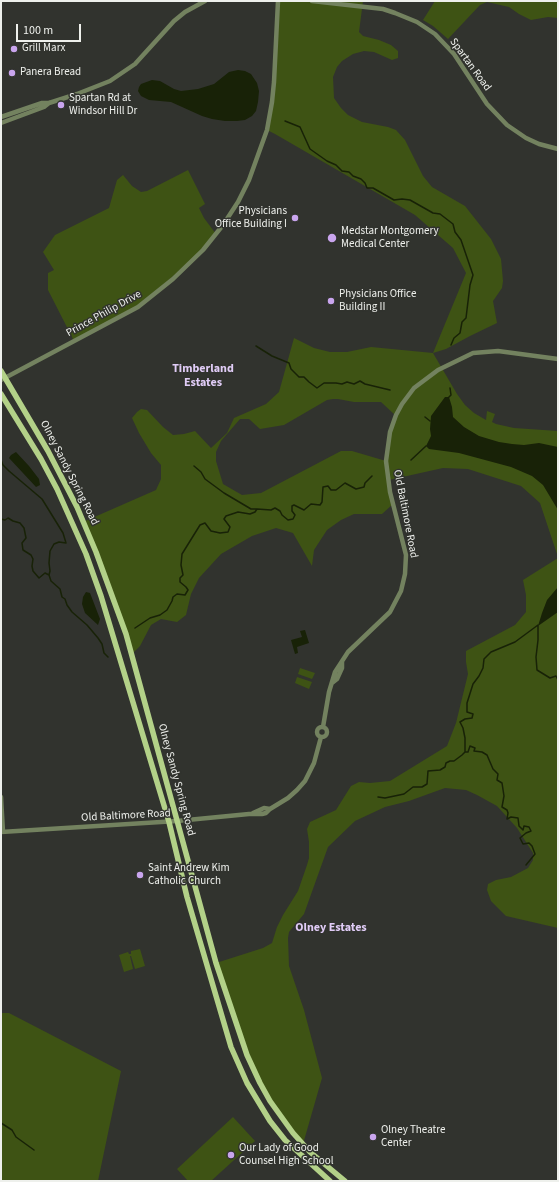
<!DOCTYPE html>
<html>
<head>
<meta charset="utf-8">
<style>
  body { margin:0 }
  #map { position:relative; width:559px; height:1182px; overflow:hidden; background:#31332e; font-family:"Source Sans 3",sans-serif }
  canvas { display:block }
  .frame { position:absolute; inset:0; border:2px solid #eef0ec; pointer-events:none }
  .scale { position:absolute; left:16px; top:24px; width:65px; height:18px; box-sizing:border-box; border:2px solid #eef0ec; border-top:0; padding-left:5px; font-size:12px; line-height:14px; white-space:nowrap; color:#eef0ec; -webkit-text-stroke:3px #31332e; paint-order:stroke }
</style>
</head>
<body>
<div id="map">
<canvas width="559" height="1182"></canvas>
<div class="frame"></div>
<div class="scale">100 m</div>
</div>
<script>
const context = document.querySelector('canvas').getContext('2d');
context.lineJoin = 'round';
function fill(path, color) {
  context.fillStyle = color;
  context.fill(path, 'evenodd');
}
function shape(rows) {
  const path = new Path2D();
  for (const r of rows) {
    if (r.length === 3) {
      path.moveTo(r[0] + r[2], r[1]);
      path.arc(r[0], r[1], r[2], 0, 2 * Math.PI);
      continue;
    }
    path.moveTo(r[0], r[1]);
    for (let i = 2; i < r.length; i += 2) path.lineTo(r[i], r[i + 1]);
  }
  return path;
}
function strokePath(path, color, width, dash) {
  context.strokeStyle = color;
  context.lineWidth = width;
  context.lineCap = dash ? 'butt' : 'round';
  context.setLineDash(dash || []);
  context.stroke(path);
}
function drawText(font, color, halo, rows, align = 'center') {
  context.font = font + ' "Source Sans 3",sans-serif';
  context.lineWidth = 3;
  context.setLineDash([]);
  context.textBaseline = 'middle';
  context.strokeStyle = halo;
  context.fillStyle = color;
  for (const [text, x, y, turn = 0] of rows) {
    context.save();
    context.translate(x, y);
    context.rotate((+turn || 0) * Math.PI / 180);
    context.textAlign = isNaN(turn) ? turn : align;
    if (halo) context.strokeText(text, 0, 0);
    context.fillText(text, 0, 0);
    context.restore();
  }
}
const green = shape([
  [278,1,363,1,359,32,363,36,379,40,391,45,398,51,398,58,392,60,374,52,364,51,353,54,342,61,337,67,333,77,334,98,341,108,348,115,362,122,388,127,396,130,405,140,423,176,432,187,465,206,491,239,501,259,503,281,502,288,493,301,497,323,470,336,446,349,433,353,457,394,465,405,474,413,486,420,487,411,495,414,492,422,496,424,514,428,558,431,558,557,540,503,521,486,468,469,443,468,389,480,393,504,382,514,354,514,341,520,327,530,314,550,312,566,293,533,276,528,252,536,221,554,199,578,191,594,186,615,177,622,161,619,151,625,140,646,131,655,83,522,156,490,161,479,161,465,151,453,139,433,132,418,137,412,141,409,147,410,163,427,173,435,184,434,195,431,211,448,227,433,234,418,266,404,279,392,294,338,314,348,330,352,347,352,371,347,433,353,466,273,453,248,415,215,275,134,267,130,272,102],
  [333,399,338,399,354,402,381,402,395,415,386,461,352,451,341,451,261,493,242,495,223,484,216,461,216,452,221,441,240,419,249,419,260,429,284,425,327,400],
  [435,1,558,1,558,18,548,17,531,20,519,14,509,7,487,2,480,5,448,39,433,26,423,20],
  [188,170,205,204,199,208,204,218,216,234,203,250,138,307,74,341,48,290,48,273,54,270,43,252,55,235,109,208,117,180,123,175,132,186,141,192,147,191],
  [558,558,558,928,506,916,491,901,487,890,488,884,496,880,511,877,528,868,533,860,533,853,517,828,497,806,477,795,466,790,445,788,409,801,385,807,355,821,328,847,304,914,289,932,288,938,289,966,304,1010,322,1078,303,1144,260,1083,216,963,263,948,272,943,277,927,283,915,298,891,307,865,309,858,309,842,307,829,310,822,336,810,351,786,359,782,370,783,390,781,447,746,456,723,468,674,466,662,466,651,515,625,526,612,526,595,523,580],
  [300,668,315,673,312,679,298,674],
  [297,677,312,682,309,689,295,683],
  [140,949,145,966,135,969,131,956,130,956,133,969,124,972,119,955,128,952,129,954,131,954,131,951],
  [1,1013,9,1013,121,1071,98,1181,1,1181],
  [233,1117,255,1141,211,1181,188,1181,177,1169]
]);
const water = shape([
  [238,70,245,71,251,74,257,83,259,91,258,102,256,111,252,116,245,120,237,121,225,121,212,119,202,116,171,102,149,100,141,96,138,91,139,87,141,84,152,80,160,81,174,89,181,91,198,89,214,84,229,72],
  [445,397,449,397,452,407,453,417,464,427,479,436,499,442,512,444,524,445,539,443,558,447,558,510,543,485,532,476,511,467,459,453,429,449,426,446,431,436,430,429,431,416],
  [16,452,29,466,39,479,40,485,36,487,9,458,11,455],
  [558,587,558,612,538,626,542,613,547,600],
  [86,592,90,593,100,619,98,625,85,613,82,604,83,597],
  [305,630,309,643,297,647,298,653,295,654,291,640,302,637,300,631]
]);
const stream = shape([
  [285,121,300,127,310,149,327,161,336,165,342,171,349,172,353,176,361,179,365,183,367,188,373,188,394,200,402,199,410,200,433,213,440,214,453,224,455,232,461,240,473,275,470,285,466,318,462,322,460,333,454,338,451,345],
  [256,346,272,356,289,363,291,369,299,377,304,377,309,382,317,388,324,383,336,383,342,384,347,382,354,384,360,381,365,384,390,390],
  [449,397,451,395,450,388],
  [425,417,430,421],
  [1,460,3,465,9,471,42,499,63,533,66,543,59,542,54,544,50,551,49,563,50,571,49,575],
  [411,460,426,446],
  [194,466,201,472,205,479,224,493,251,509,257,509],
  [1,519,5,520,8,518,13,521,20,523,24,528,26,538,22,543,23,550,31,555,33,559,32,566,33,571,39,578,45,573,49,575,51,581,60,589,62,597,65,599,67,605,72,612,87,625,98,638,102,644,104,653,108,657],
  [538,626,538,640,536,657,537,670,550,678,556,676,558,680],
  [135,628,150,618,160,615,167,610,172,601,173,597,177,594,185,595,188,590,186,587,180,582,180,578,183,575,181,565,182,554,200,525,205,523,211,531,220,533,228,532,230,527,224,519,226,516,238,512,250,514,255,512,257,509,271,510,275,508,280,511,282,515,288,520,293,519,295,515,292,511,292,506,294,505,304,510,311,504,320,505,322,502,323,487,328,486,331,490,336,490,345,483,356,489,364,487,365,483,372,476],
  [558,687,558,703],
  [465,752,468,752,470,746,475,748,474,751,482,752,487,755,493,769,498,774,497,780,502,783,504,796,502,807,507,810,508,813,507,819,511,817,518,818,519,826,523,830,524,826,529,827,531,831,526,833,520,838,523,844,529,843,532,846,535,854,526,865],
  [378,797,385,798,404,794,413,787,422,787,427,784,428,771,440,770,445,767,446,763,450,761,454,761,462,755,465,752,465,738,463,728,460,722,465,719,472,718,473,714,467,712,467,703,473,684,479,676,483,668,484,659,491,652,515,642,538,625],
  [1,1123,12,1130,16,1137,34,1150]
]);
const minor = shape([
  [312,1,383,9,395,13,417,22,435,34,454,54,487,104,507,125,526,138,539,144,558,149],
  [1,117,42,103,49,103,77,94,110,81,135,64,174,21,185,12,205,1],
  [1,123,44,107,49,103],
  [1,380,138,307,173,279,203,250,223,225,238,202,249,180,267,130,272,102,274,82,278,1],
  [332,683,337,679,342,668,342,662],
  [323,727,329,692,335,672,348,652,390,612,401,591,405,574,406,555,390,492,386,461,390,432,396,415,402,404,414,388,438,370,473,353,498,351,558,359],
  [322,732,5],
  [1,797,3,832],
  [253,813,264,808,270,809],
  [1,832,177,821,249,814,262,814,266,813,270,809,288,798,297,790,305,781,314,763,321,737]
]);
const major = shape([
  [1,371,48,451,77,507,96,552,126,634,216,963,247,1055,260,1083,270,1101,293,1133,310,1152,345,1181],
  [1,394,41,459,57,489,86,554,101,596,169,822,187,897,231,1047,247,1083,270,1121,285,1140,330,1181]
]);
const markers = [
  [14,49,4,"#c9a5ee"],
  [12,73,4,"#c9a5ee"],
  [61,105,4,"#c9a5ee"],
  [295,218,4,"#c9a5ee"],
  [332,238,5,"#c9a5ee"],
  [331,301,4,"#c9a5ee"],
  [140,875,4,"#c9a5ee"],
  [373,1137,4,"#c9a5ee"],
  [231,1155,4,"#c9a5ee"]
];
const poiNames = [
  ["Grill Marx",22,49],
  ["Panera Bread",20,73],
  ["Spartan Rd at",69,99],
  ["Windsor Hill Dr",69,112],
  ["Physicians",287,212,"right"],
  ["Office Building I",287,225,"right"],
  ["Medstar Montgomery",341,232],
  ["Medical Center",341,245],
  ["Physicians Office",339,295],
  ["Building II",339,308],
  ["Saint Andrew Kim",148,869],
  ["Catholic Church",148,882],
  ["Olney Theatre",381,1131],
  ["Center",381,1144],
  ["Our Lady of Good",239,1149],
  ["Counsel High School",239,1162]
];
const streetNames = [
  ["Spartan Road",470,65,54],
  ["Prince Philip Drive",104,314,-29],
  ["Olney Sandy Spring Road",69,473,63],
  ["Old Baltimore Road",405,514,79],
  ["Olney Sandy Spring Road",176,780,75],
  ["Old Baltimore Road",126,816,-3]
];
const neighbourhoodNames = [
  ["Timberland",203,369],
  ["Estates",203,383],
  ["Olney Estates",331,928]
];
fill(green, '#3e5314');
fill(water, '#182207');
strokePath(stream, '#182207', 1.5);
strokePath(minor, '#73825f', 4.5);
strokePath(major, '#b3d188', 5.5);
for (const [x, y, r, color] of markers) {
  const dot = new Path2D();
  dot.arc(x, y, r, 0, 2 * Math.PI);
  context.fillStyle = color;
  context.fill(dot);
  strokePath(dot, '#31332e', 1.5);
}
drawText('11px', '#eef0ec', '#31332e', poiNames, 'left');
drawText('11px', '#eef0ec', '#31332e', streetNames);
drawText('bold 12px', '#e0ccf6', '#31332e', neighbourhoodNames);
</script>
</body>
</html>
